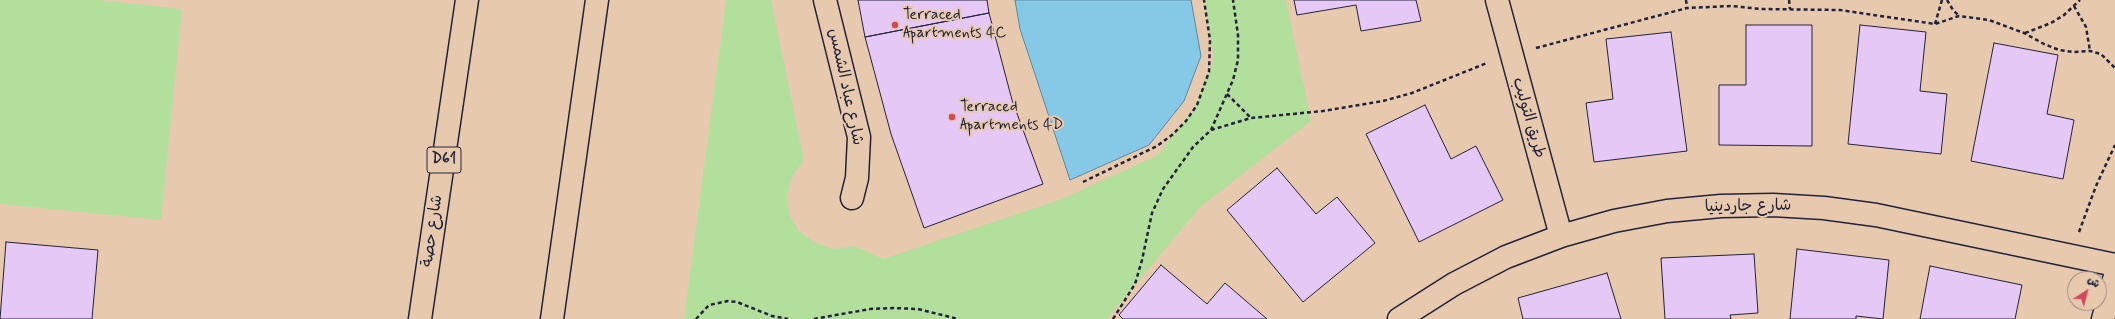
<!DOCTYPE html>
<html>
<head>
<meta charset="utf-8">
<style>
  body { margin:0 }
  #map { position:relative; width:2115px; height:319px; overflow:hidden; background:#e7caae; font-family:Mynerve,"Playpen Sans Arabic",sans-serif }
  canvas { display:block }
  .north { position:absolute; left:2067px; top:271px; width:40px; height:40px; box-sizing:border-box; background:#e7caae; border:1px solid #988780; border-radius:50%; rotate:36deg; font-size:11px; font-weight:700; line-height:16px; text-align:center; color:#22223b }
  .north::after { content:''; display:block; margin:auto; width:14px; height:18px; background:#d1495b; clip-path:polygon(50% 0,100% 100%,50% 72%,0 100%) }
</style>
</head>
<body>
<div id="map">
<canvas width="2115" height="319"></canvas>
<div class="north">ش</div>
</div>
<script>
const context = document.querySelector('canvas').getContext('2d');
context.lineJoin = 'round';
function fill(path, color) {
  context.fillStyle = color;
  context.fill(path, 'evenodd');
}
function shape(rows) {
  const path = new Path2D();
  for (const r of rows) {
    path.moveTo(r[0], r[1]);
    for (let i = 2; i < r.length; i += 2) path.lineTo(r[i], r[i + 1]);
  }
  return path;
}
function strokePath(path, color, width, dash) {
  context.strokeStyle = color;
  context.lineWidth = width;
  context.lineCap = dash ? 'butt' : 'round';
  context.setLineDash(dash || []);
  context.stroke(path);
}
function drawText(font, color, halo, rows, align = 'center') {
  context.font = font + ' Mynerve,"Playpen Sans Arabic",sans-serif';
  context.lineWidth = 4;
  context.setLineDash([]);
  context.textBaseline = 'middle';
  context.strokeStyle = halo;
  context.fillStyle = color;
  for (const [text, x, y, turn = 0] of rows) {
    context.save();
    context.translate(x, y);
    context.rotate((+turn || 0) * Math.PI / 180);
    context.textAlign = isNaN(turn) ? turn : align;
    if (halo) context.strokeText(text, 0, 0);
    context.fillText(text, 0, 0);
    context.restore();
  }
}
const green = shape([
  [0,0,99,0,182,9,161,220,0,204],
  [726,0,771,0,804,160,792,176,787,195,789,214,799,231,815,243,834,249,854,246,883,259,1062,199,1158,155,1195,107,1214,58,1205,0,1286,0,1311,121,1200,207,1107,319,684,319]
]);
const water = shape([
  [1015,0,1191,0,1201,56,1184,101,1149,145,1070,180,1020,29,1015,0]
]);
const building = shape([
  [858,0,987,0,989,13,865,37,858,0],
  [1294,0,1416,0,1421,21,1361,31,1356,5,1297,15,1294,0],
  [989,13,1012,100,1043,184,924,228,891,134,865,37,989,13],
  [1746,25,1812,25,1812,146,1719,145,1719,85,1746,85,1746,25],
  [1860,25,1926,32,1920,91,1947,94,1941,154,1848,144,1860,25],
  [1671,32,1687,151,1594,162,1586,103,1613,99,1606,39,1671,32],
  [1994,43,2058,55,2047,114,2074,120,2063,179,1971,161,1994,43],
  [1425,105,1451,159,1476,146,1503,200,1419,242,1366,134,1425,105],
  [1277,168,1316,214,1337,197,1375,243,1303,302,1227,210,1277,168],
  [6,242,98,250,92,319,0,319,6,242],
  [1797,249,1889,260,1883,319,1856,316,1856,319,1790,319,1797,249],
  [1754,254,1758,313,1730,315,1731,319,1665,319,1661,258,1754,254],
  [1161,265,1207,304,1225,283,1267,319,1123,319,1119,315,1161,265],
  [1930,266,2022,285,2015,319,1920,319,1930,266],
  [1607,273,1621,319,1523,319,1518,298,1607,273]
]);
const path = shape([
  [1686,0,1687,8],
  [1789,0,1790,9],
  [1947,0,1953,10,1959,16],
  [2074,6,2086,27,2090,51],
  [1935,24,1942,0],
  [2025,33,2051,23,2064,15,2080,0],
  [1536,48,1687,8,1732,6,1760,9,1840,10,1935,24,1959,16,1989,20,2024,33,2044,44,2059,50,2074,52,2090,51,2101,54,2115,68],
  [1227,94,1251,118],
  [1211,130,1251,118,1323,111,1383,101,1412,93,1487,63],
  [1083,182,1157,146,1172,135,1186,121,1197,105,1209,72,1210,40,1204,0],
  [2079,232,2096,186,2115,145],
  [696,319,709,305,728,301,737,302,772,316,788,319],
  [814,319,870,309,894,308,918,309,958,319],
  [1113,319,1135,284,1142,260,1152,213,1163,189,1193,147,1211,130,1233,80,1238,60,1238,35,1233,0]
]);
const minor = shape([
  [825,0,859,137,857,178,852,198],
  [1497,0,1561,236],
  [1399,319,1454,284,1506,257,1561,236,1614,221,1667,211,1721,206,1773,205,1824,208,1876,215,2115,265],
  [2103,319,2115,276]
]);
const primary = shape([
  [420,319,467,0],
  [552,319,597,0]
]);
const markers = [
  [895,25,4,"#d1495b"],
  [952,117,4,"#d1495b"]
];
const shields = [
  [444,160,34]
];
const shieldNames = [
  ["D61",444,160]
];
const poiNames = [
  ["Terraced",903,16],
  ["Apartments 4C",903,34],
  ["Terraced",960,108],
  ["Apartments 4D",960,126]
];
const streetNames = [
  ["شارع عباد الشمس",845,87,78],
  ["طريق التوليب",1528,118,74],
  ["شارع جاردينيا",1748,207,-1],
  ["شارع حصة",433,231,-82]
];
fill(green, '#b3df9c');
fill(water, '#85c9e7');
strokePath(water, '#5d86a2', 1);
fill(building, '#e6c8f6');
strokePath(building, '#22223b', 1);
strokePath(minor, '#22223b', 25);
strokePath(primary, '#22223b', 25);
strokePath(path, '#22223b', 2.5, [4, 3]);
strokePath(minor, '#e7caae', 22);
strokePath(primary, '#e7caae', 22);
for (const [x, y, r, color] of markers) {
  const dot = new Path2D();
  dot.arc(x, y, r, 0, 2 * Math.PI);
  context.fillStyle = color;
  context.fill(dot);
  strokePath(dot, '#e7caae', 1.5);
}
for (const [x, y, w] of shields) {
  const box = new Path2D();
  box.roundRect(x - w / 2, y - 13, w, 26, 3);
  context.fillStyle = '#e7caae';
  context.fill(box);
  strokePath(box, '#22223b', 1);
}
drawText('bold 15px', '#22223b', null, shieldNames);
drawText('16px', '#22223b', '#e7caae', poiNames, 'left');
drawText('16px', '#22223b', '#e7caae', streetNames);
</script>
</body>
</html>
